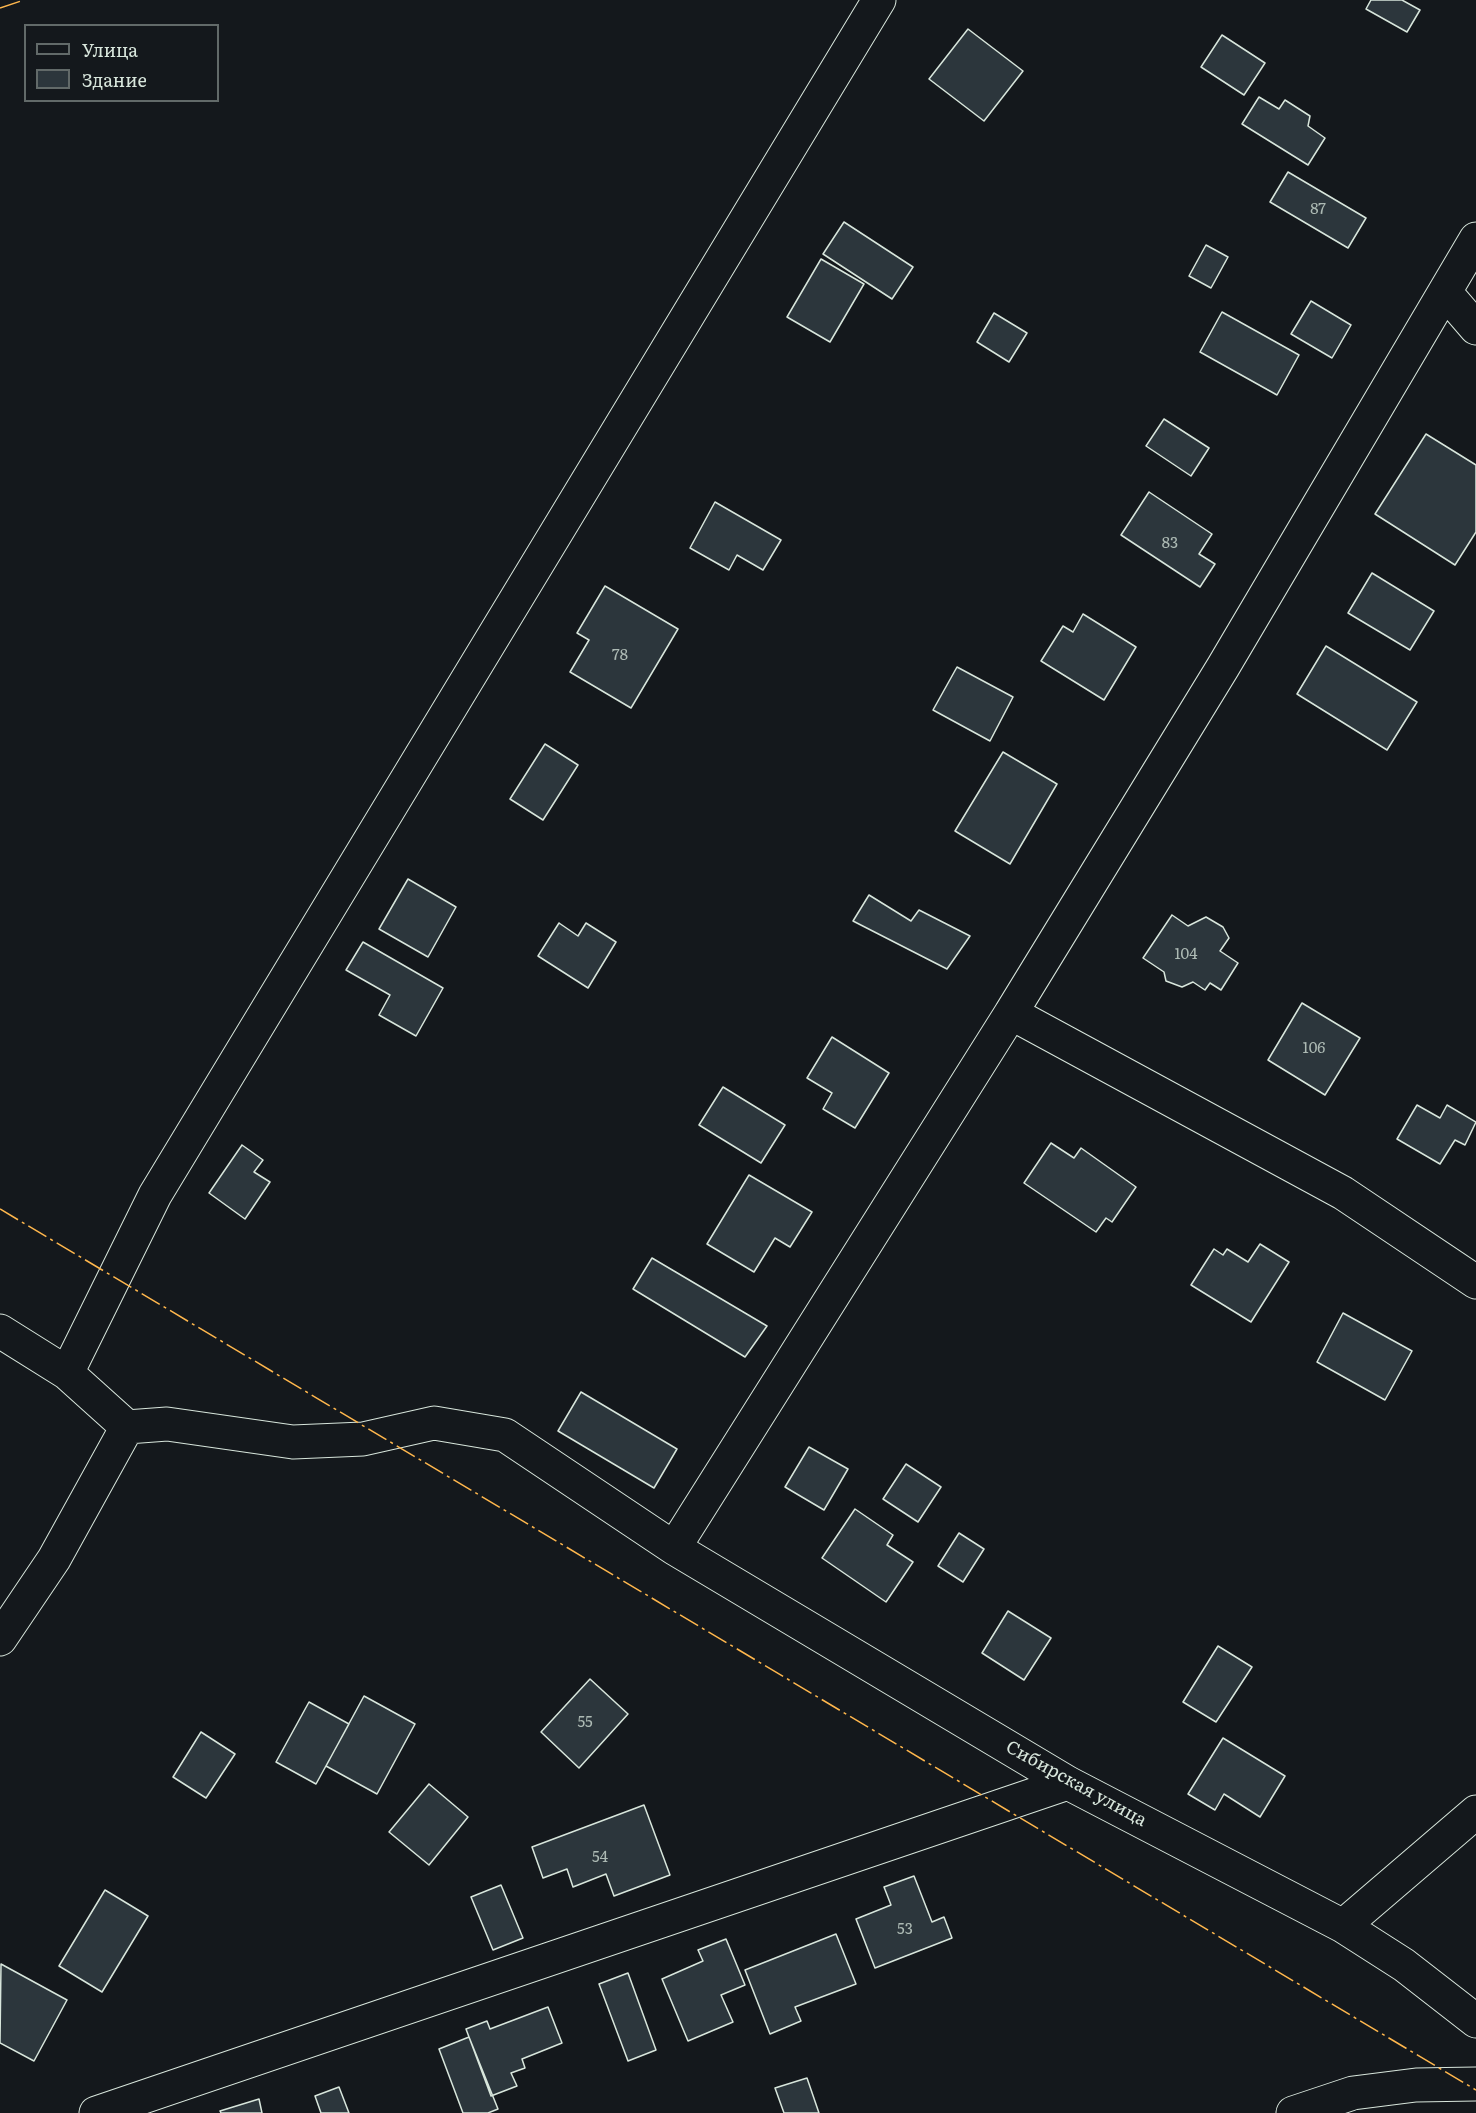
<!DOCTYPE html>
<html>
<head>
<meta charset="utf-8">
<style>
  body { margin:0 }
  #map { position:relative; width:1476px; height:2113px; overflow:hidden; background:#14181c; font-family:Literata,serif }
  canvas { display:block }
  .legend { position:absolute; left:24px; top:24px; width:195px; height:78px; box-sizing:border-box; background:#14181c; border:2px solid #626a69; margin:0; padding:8px 10px; list-style:none; font-size:18px; color:#d8e6dc }
  .legend li { display:flex; align-items:center; gap:12px; height:30px }
  .legend b { width:30px; border:2px solid #626a69 }
</style>
</head>
<body>
<div id="map">
<canvas width="1476" height="2113"></canvas>
<ul class="legend">
<li><b style="height:8px;background:#14181c"></b>Улица</li>
<li><b style="height:16px;background:#2c363c"></b>Здание</li>
</ul>
</div>
<script>
const context = document.querySelector('canvas').getContext('2d');
context.lineJoin = 'round';
function fill(path, color) {
  context.fillStyle = color;
  context.fill(path, 'evenodd');
}
function shape(rows) {
  const path = new Path2D();
  for (const r of rows) {
    path.moveTo(r[0], r[1]);
    for (let i = 2; i < r.length; i += 2) path.lineTo(r[i], r[i + 1]);
  }
  return path;
}
function strokePath(path, color, width, dash) {
  context.strokeStyle = color;
  context.lineWidth = width;
  context.lineCap = dash ? 'butt' : 'round';
  context.setLineDash(dash || []);
  context.stroke(path);
}
function drawText(font, color, halo, rows, align = 'center') {
  context.font = font + ' Literata,serif';
  context.lineWidth = 4.5;
  context.setLineDash([]);
  context.textBaseline = 'middle';
  context.strokeStyle = halo;
  context.fillStyle = color;
  for (const [text, x, y, turn = 0] of rows) {
    context.save();
    context.translate(x, y);
    context.rotate((+turn || 0) * Math.PI / 180);
    context.textAlign = isNaN(turn) ? turn : align;
    if (halo) context.strokeText(text, 0, 0);
    context.fillText(text, 0, 0);
    context.restore();
  }
}
const building = shape([
  [1371,0,1402,0,1420,10,1407,32,1366,9,1371,0],
  [968,29,1023,71,984,121,929,79,968,29],
  [1222,35,1265,63,1244,95,1201,67,1222,35],
  [1259,97,1279,109,1285,100,1310,116,1308,126,1325,138,1308,165,1242,124,1259,97],
  [1288,172,1366,218,1348,248,1270,202,1288,172],
  [844,222,913,267,892,299,823,254,844,222],
  [1206,245,1228,257,1211,288,1189,276,1206,245],
  [821,259,864,284,830,342,787,317,821,259],
  [1311,301,1351,325,1332,358,1291,334,1311,301],
  [1222,312,1299,355,1277,395,1200,352,1222,312],
  [994,313,1027,333,1009,362,977,342,994,313],
  [1164,419,1209,448,1191,476,1146,446,1164,419],
  [1426,434,1476,465,1476,532,1455,565,1375,514,1426,434],
  [1149,492,1212,534,1199,554,1215,564,1200,587,1121,535,1149,492],
  [715,502,781,540,763,570,737,555,729,570,690,548,715,502],
  [1372,573,1434,611,1410,650,1348,613,1372,573],
  [605,586,678,629,631,708,570,672,589,640,577,633,605,586],
  [1083,614,1136,647,1104,700,1041,661,1063,626,1073,632,1083,614],
  [1326,646,1417,702,1387,750,1297,694,1326,646],
  [957,667,1013,697,990,741,933,710,957,667],
  [545,744,578,765,543,820,510,799,545,744],
  [1003,752,1057,784,1010,864,955,831,1003,752],
  [408,879,456,907,428,957,379,929,408,879],
  [869,895,911,921,919,910,970,936,947,969,853,921,869,895],
  [1172,915,1188,926,1206,917,1223,927,1229,938,1220,951,1238,963,1221,990,1210,983,1205,990,1193,982,1182,987,1166,981,1164,972,1143,958,1172,915],
  [559,923,578,936,586,923,616,942,588,988,538,956,559,923],
  [363,942,443,988,416,1036,379,1015,390,995,346,970,363,942],
  [1302,1003,1360,1038,1325,1095,1268,1060,1302,1003],
  [832,1037,889,1073,855,1128,823,1109,832,1093,807,1078,832,1037],
  [723,1087,785,1125,761,1163,699,1125,723,1087],
  [1417,1105,1440,1118,1447,1105,1476,1122,1465,1145,1455,1140,1440,1164,1397,1139,1417,1105],
  [1051,1143,1074,1158,1081,1148,1136,1187,1112,1222,1106,1218,1096,1232,1024,1183,1051,1143],
  [242,1145,263,1160,254,1172,270,1182,245,1219,209,1193,242,1145],
  [749,1175,812,1212,790,1247,775,1238,754,1272,707,1244,749,1175],
  [1260,1244,1289,1262,1251,1322,1191,1285,1214,1249,1223,1255,1227,1249,1248,1262,1260,1244],
  [652,1258,767,1326,745,1357,633,1289,652,1258],
  [1343,1313,1412,1351,1385,1400,1317,1362,1343,1313],
  [581,1392,677,1449,654,1488,558,1431,581,1392],
  [809,1447,848,1469,824,1510,785,1487,809,1447],
  [906,1464,941,1487,918,1522,883,1499,906,1464],
  [855,1509,893,1535,887,1545,913,1562,886,1602,822,1558,855,1509],
  [959,1533,984,1549,963,1582,938,1566,959,1533],
  [1008,1611,1051,1638,1024,1680,982,1653,1008,1611],
  [1218,1646,1252,1667,1216,1722,1183,1702,1218,1646],
  [590,1679,628,1714,579,1768,541,1732,590,1679],
  [364,1696,415,1724,377,1794,326,1766,364,1696],
  [309,1702,349,1724,316,1784,276,1762,309,1702],
  [201,1732,235,1754,206,1798,173,1777,201,1732],
  [1223,1738,1285,1776,1260,1817,1224,1794,1215,1810,1188,1794,1223,1738],
  [429,1784,468,1817,429,1865,389,1832,429,1784],
  [644,1805,670,1875,614,1896,606,1874,573,1887,567,1869,543,1878,532,1847,644,1805],
  [914,1876,932,1922,944,1917,952,1938,875,1968,856,1919,891,1905,884,1887,914,1876],
  [501,1885,523,1938,493,1950,471,1897,501,1885],
  [105,1890,148,1916,102,1992,59,1966,105,1890],
  [836,1934,856,1984,795,2007,801,2021,770,2034,745,1970,836,1934],
  [726,1939,745,1985,721,1995,733,2022,688,2041,662,1979,703,1961,698,1950,726,1939],
  [1,1964,67,2000,34,2061,0,2043,1,1964],
  [628,1973,656,2050,628,2061,599,1984,628,1973],
  [548,2007,562,2043,522,2059,525,2068,511,2073,517,2086,491,2096,466,2029,487,2021,490,2029,548,2007],
  [469,2037,498,2109,488,2113,463,2113,439,2049,469,2037],
  [807,2078,819,2113,784,2113,775,2088,807,2078],
  [339,2087,349,2113,321,2113,315,2096,339,2087],
  [259,2099,262,2113,221,2113,220,2111,259,2099]
]);
const minor = shape([
  [1445,292,1476,328],
  [1011,1013,1223,667,1476,239],
  [0,1331,67,1373,127,1427],
  [67,1373,155,1195,879,0],
  [674,1548,1068,1783,1343,1926,1404,1965,1476,2021],
  [0,1639,54,1559,127,1427,167,1424,293,1442,363,1439,434,1423,505,1435,674,1548,1011,1013,1343,1193,1476,1282],
  [1343,1926,1476,1812],
  [96,2113,1068,1783],
  [1293,2113,1353,2093,1416,2085,1476,2084]
]);
const power = shape([
  [0,8,24,0],
  [0,1209,1476,2090]
]);
const numberNames = [
  ["87",1318,210],
  ["83",1170,544],
  ["78",620,656],
  ["104",1186,955],
  ["106",1314,1049],
  ["55",585,1723],
  ["54",600,1858],
  ["53",905,1930]
];
const streetNames = [
  ["Сибирская улица",1076,1784,29]
];
fill(building, '#2c363c');
strokePath(building, '#d8e6dc', 1.5);
strokePath(minor, '#d8e6dc', 35);
strokePath(minor, '#14181c', 33);
strokePath(power, '#ffb74d', 1.5, [21, 4.5, 3, 4.5]);
drawText('15px', '#adbab4', null, numberNames);
drawText('18px', '#d8e6dc', '#14181c', streetNames);
</script>
</body>
</html>
